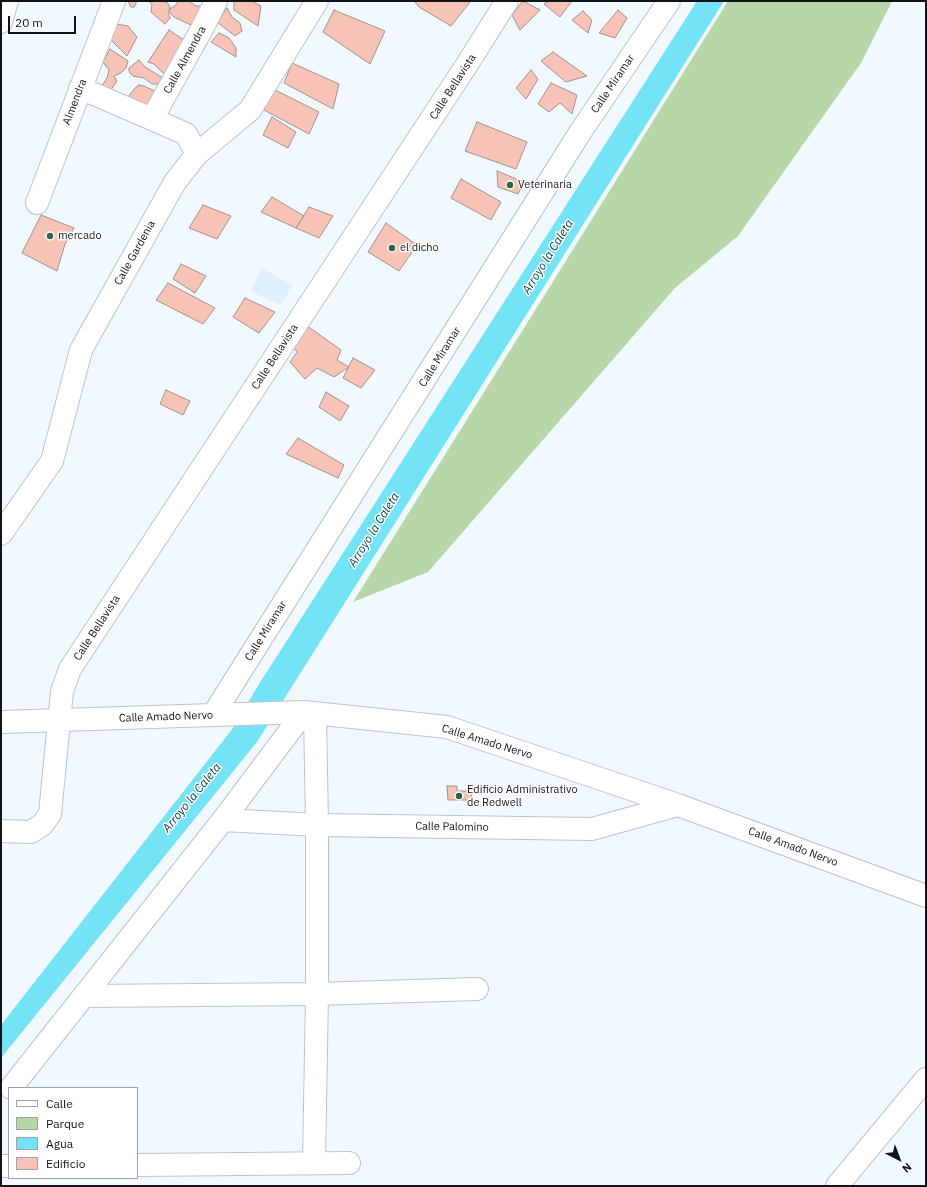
<!DOCTYPE html>
<html>
<head>
<meta charset="utf-8">
<style>
  body { margin:0 }
  #map { position:relative; width:927px; height:1187px; overflow:hidden; background:#f1f8fe; font-family:"IBM Plex Sans",sans-serif }
  canvas { display:block }
  .frame { position:absolute; inset:0; border:2px solid #111417; pointer-events:none }
  .legend { position:absolute; left:8px; top:1087px; width:130px; height:92px; box-sizing:border-box; background:#fff; border:1px solid #a0a1a2; margin:0; padding:5px 7px; list-style:none; font-size:12px; color:#111417 }
  .legend li { display:flex; align-items:center; gap:8px; height:20px }
  .legend b { width:20px; border:1px solid #a0a1a2 }
  .north { position:absolute; left:879px; top:1139px; width:40px; height:40px; -webkit-text-stroke:3px #fff; paint-order:stroke; rotate:138deg; font-size:11px; font-weight:700; line-height:16px; text-align:center; color:#111417 }
  .north::after { content:''; display:block; margin:auto; width:14px; height:18px; background:#111417; clip-path:polygon(50% 0,100% 100%,50% 72%,0 100%) }
  .scale { position:absolute; left:8px; top:16px; width:68px; height:18px; box-sizing:border-box; border:2px solid #111417; border-top:0; padding-left:5px; font-size:12px; line-height:14px; white-space:nowrap; color:#111417; -webkit-text-stroke:3px #fff; paint-order:stroke }
</style>
</head>
<body>
<div id="map">
<canvas width="927" height="1187"></canvas>
<div class="frame"></div>
<ul class="legend">
<li><b style="height:5px;background:#fff"></b>Calle</li>
<li><b style="height:11px;background:#b8d7a8"></b>Parque</li>
<li><b style="height:11px;background:#74e3f5"></b>Agua</li>
<li><b style="height:11px;background:#f7c3b6"></b>Edificio</li>
</ul>
<div class="north">N</div>
<div class="scale">20 m</div>
</div>
<script>
const context = document.querySelector('canvas').getContext('2d');
context.lineJoin = 'round';
function fill(path, color) {
  context.fillStyle = color;
  context.fill(path, 'evenodd');
}
function shape(rows) {
  const path = new Path2D();
  for (const r of rows) {
    path.moveTo(r[0], r[1]);
    for (let i = 2; i < r.length; i += 2) path.lineTo(r[i], r[i + 1]);
  }
  return path;
}
function strokePath(path, color, width, dash) {
  context.strokeStyle = color;
  context.lineWidth = width;
  context.lineCap = dash ? 'butt' : 'round';
  context.setLineDash(dash || []);
  context.stroke(path);
}
function drawText(font, color, halo, rows, align = 'center') {
  context.font = font + ' "IBM Plex Sans",sans-serif';
  context.lineWidth = 3;
  context.setLineDash([]);
  context.textBaseline = 'middle';
  context.strokeStyle = halo;
  context.fillStyle = color;
  for (const [text, x, y, turn = 0] of rows) {
    context.save();
    context.translate(x, y);
    context.rotate((+turn || 0) * Math.PI / 180);
    context.textAlign = isNaN(turn) ? turn : align;
    if (halo) context.strokeText(text, 0, 0);
    context.fillText(text, 0, 0);
    context.restore();
  }
}
const built = shape([
  [262,268,292,285,281,305,250,291]
]);
const green = shape([
  [728,1,892,1,861,63,738,236,675,288,428,572,353,602]
]);
const water = shape([
  [697,1,724,1,257,742,1,1058,1,1025,233,728,259,684]
]);
const building = shape([
  [128,1,136,1,136,4,134,7,131,7,128,1],
  [148,1,167,2,170,7,168,12,170,18,165,24,151,12,152,4,148,1],
  [178,1,189,1,196,6,200,6,202,8,196,15,197,20,195,27,174,17,170,13,170,9,177,4,178,1],
  [234,1,252,1,261,6,258,26,234,10,234,1],
  [414,1,471,1,451,26,419,7,414,1],
  [523,1,540,10,520,30,512,15,523,1],
  [549,1,572,1,560,17,544,4,549,1],
  [227,8,232,17,240,23,242,31,235,36,217,22,227,8],
  [334,10,385,31,370,64,323,32,334,10],
  [618,10,627,18,615,38,599,33,618,10],
  [583,11,592,20,588,33,572,20,583,11],
  [116,24,128,26,137,37,127,56,109,38,116,24],
  [169,30,187,42,171,75,162,72,154,64,148,62,169,30],
  [219,33,229,38,236,48,236,57,211,42,219,33],
  [110,49,128,61,126,68,121,73,114,76,117,81,108,94,102,86,107,78,109,70,103,62,110,49],
  [553,52,587,76,566,82,541,61,553,52],
  [139,60,145,67,163,78,158,84,152,84,144,78,133,76,130,73,129,71,129,68,139,60],
  [292,63,339,84,333,109,284,83,292,63],
  [531,70,538,79,526,99,516,88,531,70],
  [551,83,577,95,572,114,560,103,549,112,538,104,551,83],
  [139,85,144,86,159,93,150,110,128,97,135,88,139,85],
  [271,88,319,112,309,134,264,110,271,88],
  [272,117,296,132,288,148,263,135,272,117],
  [477,122,527,142,516,169,465,151,477,122],
  [497,171,524,182,518,194,498,187,497,171],
  [461,179,501,202,491,220,451,198,461,179],
  [272,197,304,216,296,228,261,212,272,197],
  [203,205,231,216,217,239,189,228,203,205],
  [309,207,333,216,319,238,296,228,309,207],
  [41,215,74,228,65,244,57,271,22,253,41,215],
  [386,223,417,245,399,271,368,252,386,223],
  [181,264,206,276,195,293,173,279,181,264],
  [168,283,215,308,203,324,156,300,168,283],
  [245,298,275,312,259,333,233,317,245,298],
  [303,323,341,350,337,360,349,367,334,377,317,368,305,379,290,362,297,352,290,343,303,323],
  [353,358,375,370,361,388,343,378,353,358],
  [166,390,190,401,183,415,160,404,166,390],
  [326,392,349,406,340,421,319,407,326,392],
  [298,438,344,465,338,478,286,454,298,438],
  [447,786,457,786,457,791,472,791,471,800,448,800,447,786]
]);
const minor = shape([
  [1,22,7,1],
  [80,88,152,119,186,134,197,154],
  [152,119,203,27,216,1],
  [37,203,114,1],
  [1,534,52,461,81,350,175,182,197,154,250,110,317,1],
  [213,715,581,131,669,1],
  [1,722,304,712,447,727,678,805,926,896],
  [223,820,317,825,592,829,678,805],
  [1,831,31,832,42,825,50,814,62,691,70,669,466,66,507,1],
  [84,996,317,994,477,989],
  [11,1088,223,820,304,712],
  [314,1163,317,994,317,825,315,713],
  [137,1165,349,1163],
  [1,1166,9,1166],
  [837,1186,926,1079]
]);
const markers = [
  [510,185,4,"#2f644a"],
  [50,236,4,"#2f644a"],
  [392,248,4,"#2f644a"],
  [459,796,4,"#2f644a"]
];
const streetNames = [
  ["Calle Almendra",185,60,-61],
  ["Calle Miramar",613,84,-56],
  ["Calle Bellavista",453,87,-57],
  ["Almendra",75,102,-69],
  ["Calle Gardenia",135,253,-61],
  ["Calle Bellavista",275,357,-57],
  ["Calle Miramar",440,357,-58],
  ["Calle Bellavista",97,628,-57],
  ["Calle Miramar",266,631,-58],
  ["Calle Amado Nervo",166,717,-2],
  ["Calle Amado Nervo",487,742,17],
  ["Calle Palomino",452,827,1],
  ["Calle Amado Nervo",793,847,20]
];
const poiNames = [
  ["Veterinaria",518,185],
  ["mercado",58,236],
  ["el dicho",400,248],
  ["Edificio Administrativo",467,790],
  ["de Redwell",467,803]
];
const waterNames = [
  ["Arroyo la Caleta",548,257,-58],
  ["Arroyo la Caleta",374,530,-58],
  ["Arroyo la Caleta",192,798,-51]
];
fill(built, '#e0f0fd');
fill(green, '#b8d7a8');
fill(water, '#74e3f5');
fill(building, '#f7c3b6');
strokePath(building, '#9f9390', 1);
strokePath(minor, '#bbc4cb', 24);
strokePath(minor, '#fff', 22);
for (const [x, y, r, color] of markers) {
  const dot = new Path2D();
  dot.arc(x, y, r, 0, 2 * Math.PI);
  context.fillStyle = color;
  context.fill(dot);
  strokePath(dot, '#fff', 1.5);
}
drawText('11px', '#111417', '#fff', streetNames);
drawText('11px', '#111417', '#fff', poiNames, 'left');
drawText('italic 12px', '#033b42', '#fff', waterNames);
</script>
</body>
</html>
